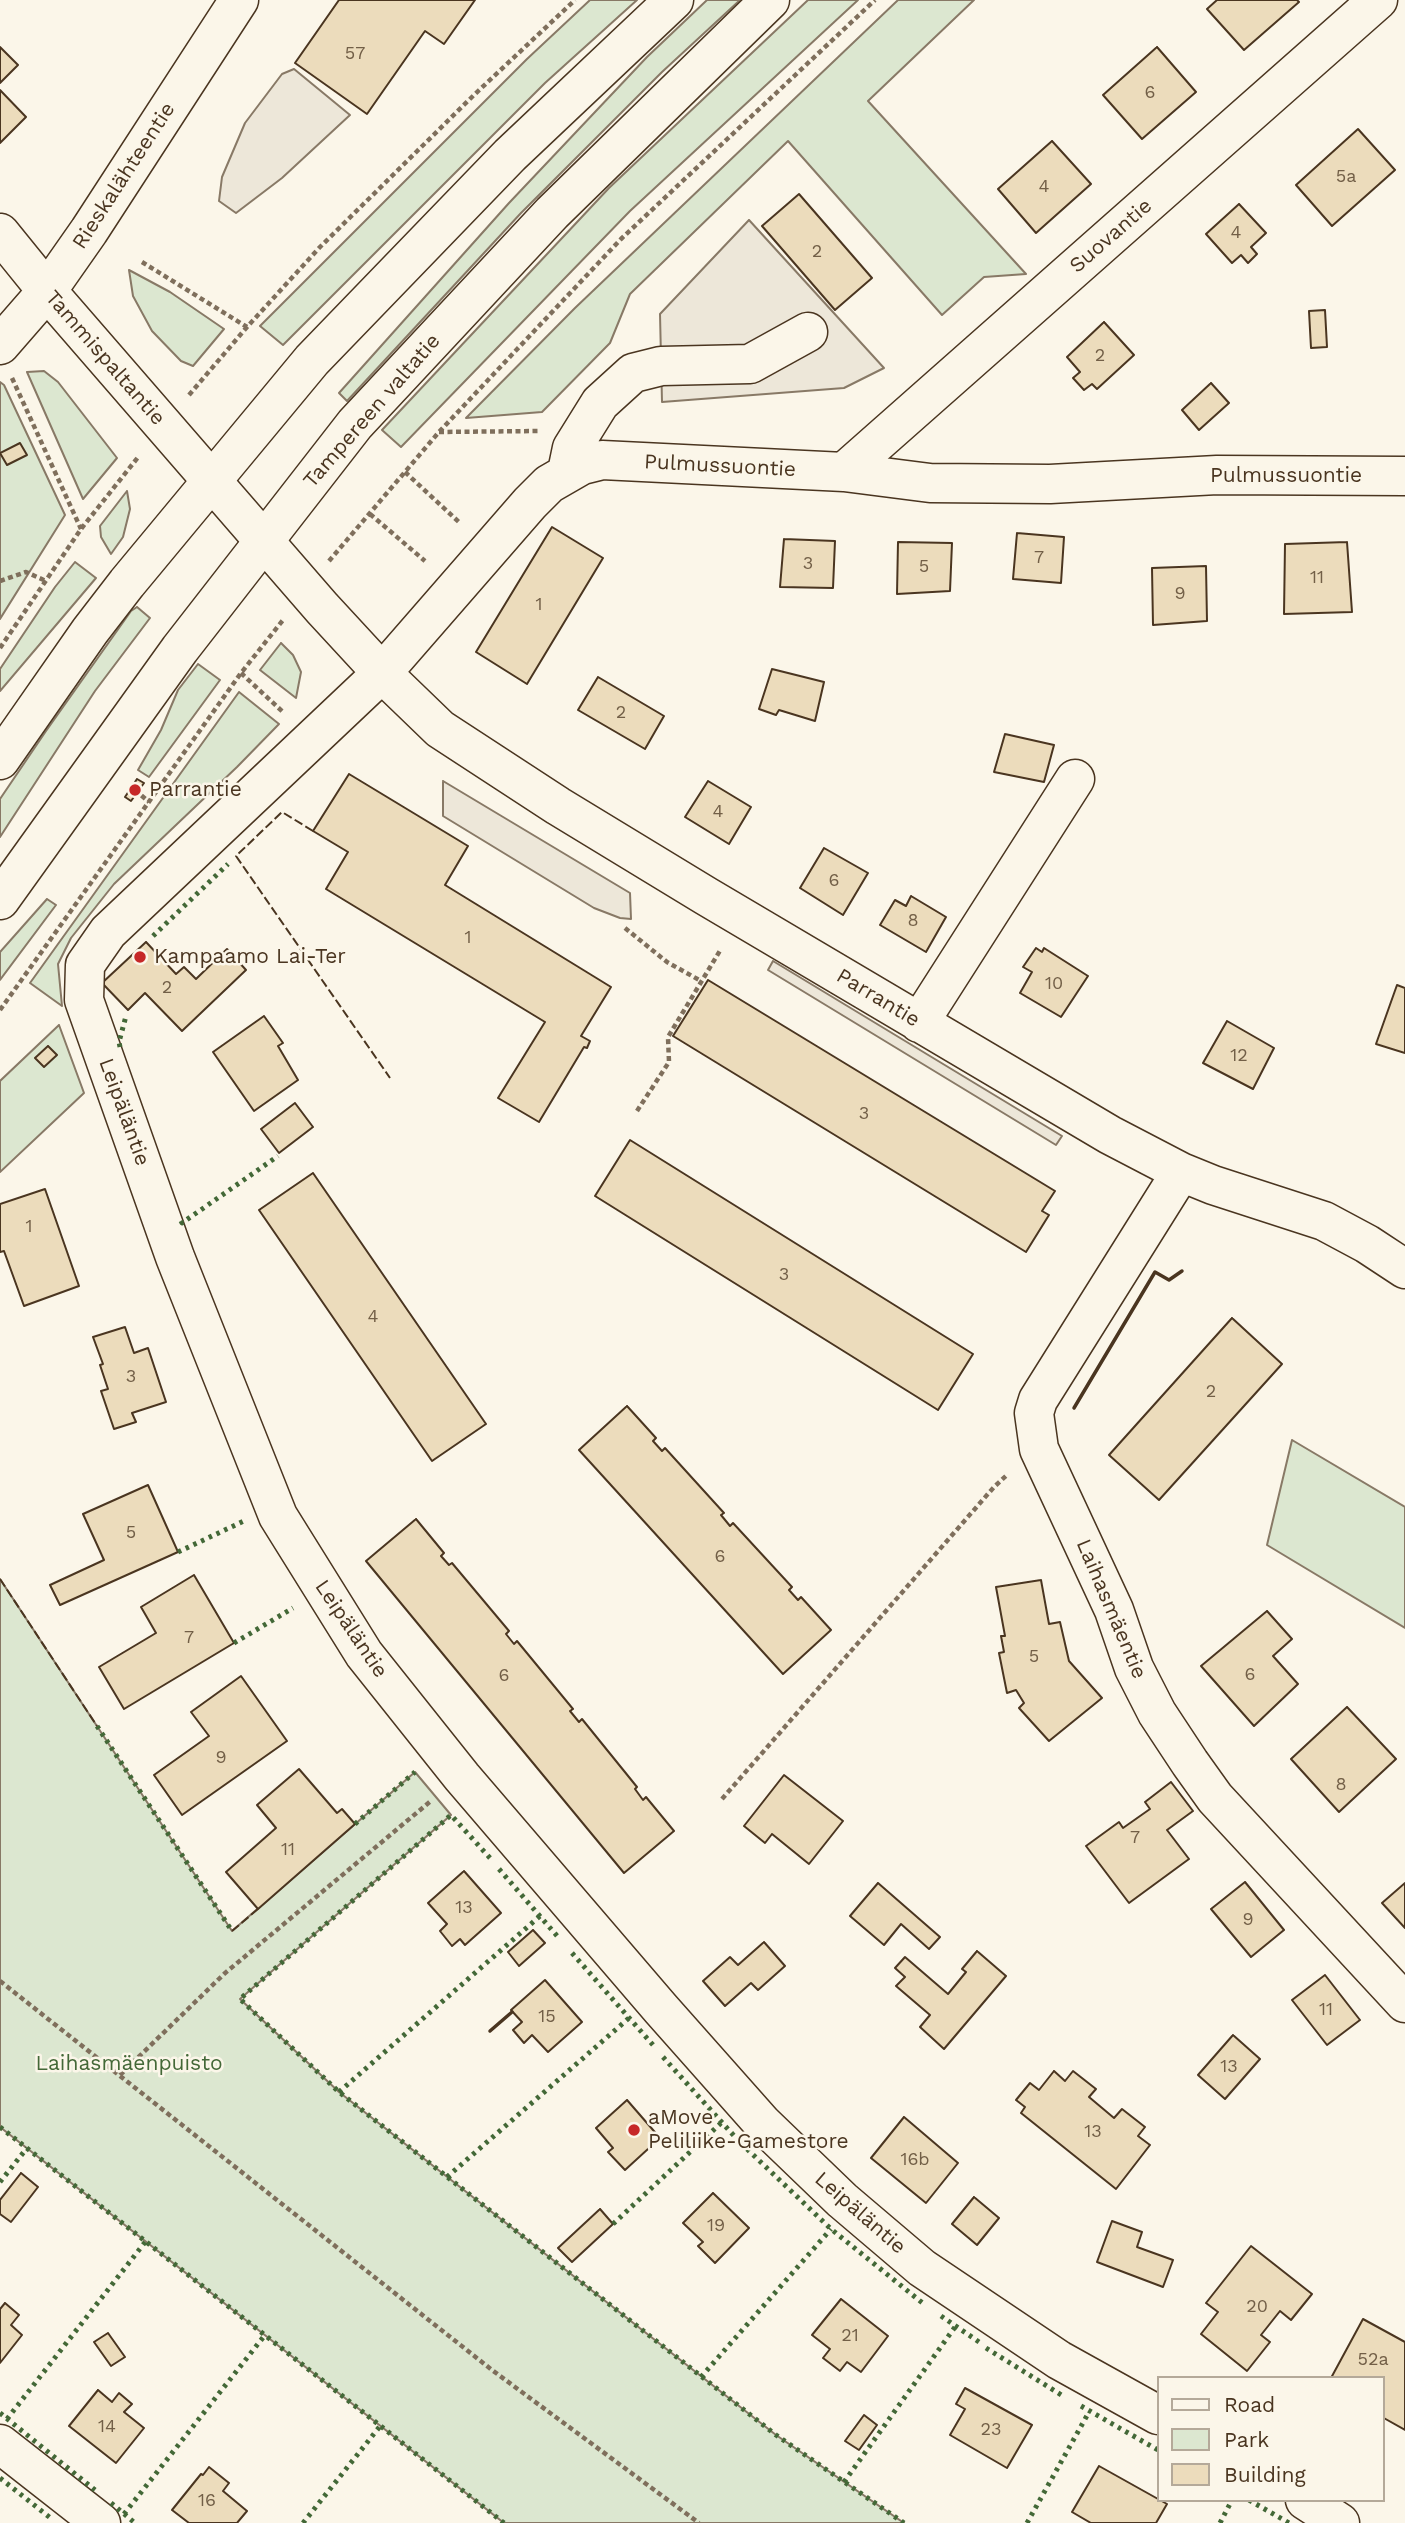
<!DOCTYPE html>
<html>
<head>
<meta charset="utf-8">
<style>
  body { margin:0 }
  #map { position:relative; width:1405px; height:2523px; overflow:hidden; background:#fbf6e9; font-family:"Work Sans",sans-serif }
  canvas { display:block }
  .legend { position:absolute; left:1157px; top:2376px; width:228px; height:126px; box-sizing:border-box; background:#fbf6e9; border:2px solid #b4a999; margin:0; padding:9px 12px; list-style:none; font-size:21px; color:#4a3520 }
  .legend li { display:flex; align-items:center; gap:14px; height:35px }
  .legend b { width:35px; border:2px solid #b4a999 }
</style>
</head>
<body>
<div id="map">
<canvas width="1405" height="2523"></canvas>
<ul class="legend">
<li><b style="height:9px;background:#fbf6e9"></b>Road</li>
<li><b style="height:19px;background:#dce7d0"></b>Park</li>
<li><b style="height:19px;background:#ecdcbc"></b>Building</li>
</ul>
</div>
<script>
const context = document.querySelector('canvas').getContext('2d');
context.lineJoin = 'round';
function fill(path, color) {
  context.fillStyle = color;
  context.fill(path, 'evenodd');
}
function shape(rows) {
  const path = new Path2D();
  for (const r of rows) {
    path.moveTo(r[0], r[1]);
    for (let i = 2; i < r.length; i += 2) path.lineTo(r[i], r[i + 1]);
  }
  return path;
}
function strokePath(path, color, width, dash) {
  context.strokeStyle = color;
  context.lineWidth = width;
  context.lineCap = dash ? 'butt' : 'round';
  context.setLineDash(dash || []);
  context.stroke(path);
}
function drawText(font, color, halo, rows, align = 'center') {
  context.font = font + ' "Work Sans",sans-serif';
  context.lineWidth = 5;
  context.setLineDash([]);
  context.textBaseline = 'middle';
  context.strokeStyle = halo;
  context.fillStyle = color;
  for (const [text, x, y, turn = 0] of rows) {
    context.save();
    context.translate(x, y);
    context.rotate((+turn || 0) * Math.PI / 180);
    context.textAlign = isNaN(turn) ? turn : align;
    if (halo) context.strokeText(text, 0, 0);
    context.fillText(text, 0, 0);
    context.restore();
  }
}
const green = shape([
  [590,0,637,0,545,83,283,345,260,326,527,59,590,0],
  [707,0,740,0,662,72,521,213,347,401,339,393,509,203,647,57,707,0],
  [808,0,858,0,630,211,401,447,382,430,609,188,808,0],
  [898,0,974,0,868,101,1026,274,984,277,942,315,788,141,630,294,610,343,542,412,466,418,575,308,898,0],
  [129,270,170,292,224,329,193,366,181,361,152,331,133,296,129,270],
  [44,371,58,382,117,458,83,499,27,372,44,371],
  [0,382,4,385,65,515,0,619,0,382],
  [127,491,130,509,123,537,111,554,101,537,100,526,127,491],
  [75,562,96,578,0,691,0,669,55,587,75,562],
  [137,607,150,618,95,691,0,837,0,799,46,731,131,611,137,607],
  [281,643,293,655,301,672,296,698,260,670,281,643],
  [198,664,220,680,149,777,138,770,161,730,178,690,198,664],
  [239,692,279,724,237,767,114,884,71,938,58,964,62,1006,30,983,239,692],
  [47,899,56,905,0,980,0,952,47,899],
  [59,1025,84,1093,0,1172,0,1081,59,1025],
  [1292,1440,1405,1507,1405,1628,1267,1545,1292,1440],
  [0,1579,232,1931,415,1772,451,1815,240,1999,339,2092,776,2435,904,2523,504,2523,0,2127,0,1579]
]);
const parking = shape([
  [294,69,350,115,282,178,236,213,219,201,222,177,245,123,282,74,294,69],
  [749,220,884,368,844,388,662,402,660,314,749,220],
  [443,781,630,893,631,919,620,918,594,908,443,816,443,781],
  [773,961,1062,1136,1056,1145,768,970,773,961]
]);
const building = shape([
  [339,0,475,0,444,44,425,31,367,114,295,63,339,0],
  [1217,0,1297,0,1299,2,1244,50,1207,9,1217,0],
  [0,47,18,65,0,83,0,47],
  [1157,47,1196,92,1142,139,1103,95,1157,47],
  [0,90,26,117,0,143,0,90],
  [1358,129,1395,170,1332,226,1296,185,1358,129],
  [1052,141,1091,184,1036,233,998,189,1052,141],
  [799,194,872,278,835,310,762,226,799,194],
  [1239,204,1266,233,1251,247,1257,254,1248,263,1241,255,1232,263,1206,234,1239,204],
  [1325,310,1327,347,1311,348,1309,311,1325,310],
  [1104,322,1134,355,1097,389,1092,384,1084,390,1073,378,1080,372,1067,357,1104,322],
  [1211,383,1229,403,1199,430,1182,410,1211,383],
  [20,443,27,455,7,465,0,453,20,443],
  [552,527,603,558,527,684,476,652,552,527],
  [1017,533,1064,537,1061,583,1013,579,1017,533],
  [784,539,835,541,833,588,780,587,784,539],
  [898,542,952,543,950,591,897,594,898,542],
  [1347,542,1352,612,1284,614,1285,544,1347,542],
  [1206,566,1207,621,1153,625,1152,568,1206,566],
  [772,669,824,682,815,721,779,710,776,715,759,709,772,669],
  [598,677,664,716,645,749,578,710,598,677],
  [1005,734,1054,745,1044,782,994,772,1005,734],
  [349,774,468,846,445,885,611,987,581,1036,590,1041,587,1048,584,1047,539,1122,498,1098,545,1022,326,889,348,852,313,831,349,774],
  [137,779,144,783,131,801,125,797,137,779],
  [708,781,751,807,729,844,685,817,708,781],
  [824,848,868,873,843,915,800,888,824,848],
  [911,896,946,917,926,952,880,925,895,900,906,906,911,896],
  [146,942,176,974,184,967,196,979,227,949,246,970,182,1031,145,993,128,1010,102,983,146,942],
  [1036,948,1042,952,1044,948,1088,976,1061,1017,1020,993,1032,972,1023,967,1036,948],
  [708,980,1055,1191,1042,1211,1049,1215,1026,1252,673,1036,708,980],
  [1397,985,1405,988,1405,1053,1376,1044,1397,985],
  [264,1016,283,1043,278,1046,298,1080,254,1111,213,1052,264,1016],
  [1227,1021,1274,1048,1253,1089,1203,1063,1227,1021],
  [48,1046,57,1055,44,1067,35,1058,48,1046],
  [295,1103,313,1127,279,1153,261,1129,295,1103],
  [630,1140,973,1354,938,1410,595,1196,630,1140],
  [313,1173,486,1424,432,1461,259,1210,313,1173],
  [45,1189,79,1286,24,1306,4,1251,0,1252,0,1204,45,1189],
  [1232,1318,1282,1364,1159,1500,1109,1455,1232,1318],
  [125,1327,134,1353,148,1348,166,1402,132,1413,136,1422,114,1429,101,1391,108,1389,100,1365,103,1364,93,1337,125,1327],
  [627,1406,656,1438,653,1441,662,1451,665,1448,724,1513,721,1515,730,1526,733,1523,792,1587,789,1590,798,1600,801,1597,831,1630,783,1674,579,1450,627,1406],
  [148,1485,178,1552,60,1605,50,1585,104,1560,83,1514,148,1485],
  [416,1519,444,1553,441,1556,449,1565,452,1563,509,1631,506,1634,514,1644,517,1641,573,1709,570,1711,579,1722,582,1719,637,1787,635,1789,643,1800,646,1797,674,1831,624,1873,366,1561,416,1519],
  [194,1575,234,1643,124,1709,99,1667,156,1633,141,1607,194,1575],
  [1041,1580,1049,1624,1060,1622,1069,1661,1102,1698,1049,1741,1019,1708,1024,1703,1016,1690,1007,1693,999,1653,1004,1652,1001,1636,1005,1636,996,1587,1041,1580],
  [1267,1611,1292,1639,1273,1656,1298,1684,1254,1726,1201,1666,1267,1611],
  [241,1676,287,1741,182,1815,154,1775,209,1736,191,1712,241,1676],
  [1347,1707,1396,1759,1339,1812,1291,1759,1347,1707],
  [299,1769,337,1813,342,1809,355,1824,258,1909,226,1872,276,1828,257,1805,299,1769],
  [784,1775,843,1821,809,1864,772,1834,765,1843,744,1826,784,1775],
  [1171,1782,1193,1811,1167,1830,1189,1859,1129,1903,1086,1846,1119,1822,1123,1828,1150,1809,1145,1802,1171,1782],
  [464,1871,501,1913,465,1945,460,1939,452,1946,440,1931,447,1924,428,1903,464,1871],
  [1245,1882,1284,1930,1251,1957,1211,1909,1245,1882],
  [878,1883,940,1937,929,1949,901,1924,884,1945,850,1916,878,1883],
  [1405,1883,1405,1928,1382,1903,1405,1883],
  [533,1930,545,1943,519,1966,508,1952,533,1930],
  [764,1942,785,1966,758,1990,751,1983,725,2006,703,1981,730,1957,738,1965,764,1942],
  [977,1951,1006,1976,944,2049,920,2027,930,2015,896,1986,905,1977,895,1968,905,1957,948,1994,966,1972,962,1969,977,1951],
  [1325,1975,1360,2020,1327,2045,1292,2000,1325,1975],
  [545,1980,582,2022,548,2052,532,2035,524,2043,513,2030,522,2022,511,2010,545,1980],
  [1233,2035,1260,2059,1225,2099,1198,2075,1233,2035],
  [1054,2071,1065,2081,1073,2071,1096,2089,1089,2097,1114,2118,1122,2109,1145,2127,1138,2136,1150,2145,1116,2189,1021,2113,1025,2107,1016,2100,1030,2083,1039,2090,1054,2071],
  [627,2100,660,2138,625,2170,608,2152,613,2148,596,2128,627,2100],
  [904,2117,958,2163,926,2203,871,2158,904,2117],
  [21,2173,38,2187,11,2222,0,2214,0,2200,21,2173],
  [713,2193,749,2228,715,2263,698,2246,703,2242,683,2223,713,2193],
  [974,2197,999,2218,977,2245,952,2224,974,2197],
  [600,2209,613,2224,572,2262,558,2248,600,2209],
  [1112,2221,1142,2232,1137,2247,1173,2260,1163,2287,1097,2262,1112,2221],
  [1251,2246,1312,2294,1291,2320,1280,2311,1261,2335,1270,2342,1247,2371,1201,2334,1218,2312,1206,2303,1251,2246],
  [841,2299,888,2336,861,2372,847,2362,840,2371,823,2358,830,2349,812,2335,841,2299],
  [5,2303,19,2315,11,2325,22,2335,0,2363,0,2309,5,2303],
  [1363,2319,1405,2342,1405,2430,1382,2417,1382,2378,1331,2378,1363,2319],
  [108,2333,125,2357,111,2366,94,2342,108,2333],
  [965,2388,1032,2425,1007,2468,950,2435,965,2409,956,2404,965,2388],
  [98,2390,112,2402,119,2393,132,2404,124,2412,144,2428,116,2463,69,2426,98,2390],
  [864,2415,877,2425,859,2450,845,2441,864,2415],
  [1099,2466,1167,2504,1156,2523,1091,2523,1072,2512,1099,2466],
  [209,2467,229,2483,223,2491,247,2511,237,2523,189,2523,172,2510,201,2474,203,2475,209,2467]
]);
const path = shape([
  [142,262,247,327],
  [12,378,81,529],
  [189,395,247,327,320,247,475,94,575,0],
  [439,432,538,431],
  [405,472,461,524],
  [370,514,425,561],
  [329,561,439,432,621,239,875,0],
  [0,581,26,572,46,581],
  [0,648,81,529,139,456],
  [241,673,284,713],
  [135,790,149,802],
  [625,928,667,962,701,981],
  [0,1010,241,673,283,620],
  [637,1111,669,1062,668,1037,721,949],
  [722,1799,994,1487,1008,1474],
  [0,1981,492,2370,699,2523],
  [120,2075,224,1974,432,1800]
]);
const minor = shape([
  [0,233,47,291,322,608,382,673,440,729,558,806,706,896,1110,1135,1181,1172,1213,1185,1324,1221,1367,1244,1405,1269],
  [0,345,47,291,89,231,239,0],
  [567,472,572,448,600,403,633,373,661,366,750,364,808,332],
  [844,472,1378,0],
  [919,1023,1075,779],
  [1181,1172,1038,1400,1034,1413,1039,1449,1114,1610,1134,1668,1157,1713,1190,1763,1215,1798,1405,2003],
  [1158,2415,1059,2360,922,2268,842,2200,763,2124,661,2009,462,1777,364,1654,278,1516,175,1257,84,1000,85,965,108,932,382,673,530,503,549,484,582,465,602,460,844,472,930,483,1050,484,1217,475,1405,476],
  [0,2444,101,2523],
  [1305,2500,1340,2523]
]);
const highway = shape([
  [0,760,90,631,127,583,312,360,510,155,674,0],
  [0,900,180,649,355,424,552,213,770,0]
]);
const hedge = shape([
  [153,936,228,864],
  [120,1047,119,1042,126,1016],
  [181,1221,182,1223,278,1156],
  [178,1552,244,1521],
  [234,1643,293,1608],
  [97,1726,232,1931],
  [355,1824,415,1772],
  [490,1858,451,1815,240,1999,339,2092,776,2435,904,2523],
  [499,1869,558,1937],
  [572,1953,653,2045],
  [663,2057,736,2138],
  [339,2092,540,1916],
  [0,2127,504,2523],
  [747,2149,831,2229,925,2305],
  [447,2177,629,2018],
  [0,2182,27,2148],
  [613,2224,721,2123],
  [941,2316,982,2344],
  [986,2348,1063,2396],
  [701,2377,831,2229],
  [1081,2406,1158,2450],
  [0,2413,95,2490],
  [7,2419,146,2241],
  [0,2478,53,2520],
  [844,2482,955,2327],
  [1249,2500,1289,2523],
  [111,2503,135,2523],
  [124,2514,265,2335],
  [303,2523,381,2425],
  [1027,2523,1089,2412],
  [1220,2523,1232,2500]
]);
const fence = shape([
  [313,831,282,812,236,856,390,1078],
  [0,1579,97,1726],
  [232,1931,258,1909]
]);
const wall = shape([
  [1074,1408,1155,1272,1169,1280,1182,1271],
  [490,2031,512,2012]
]);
const markers = [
  [135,790,7,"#c62828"],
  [140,957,7,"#c62828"],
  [634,2130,7,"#c62828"]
];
const numberNames = [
  ["57",355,54],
  ["6",1150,93],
  ["5a",1346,177],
  ["4",1044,187],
  ["4",1236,233],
  ["2",817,252],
  ["2",1100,356],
  ["7",1039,558],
  ["3",808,564],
  ["5",924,567],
  ["11",1317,578],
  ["9",1180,594],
  ["1",539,605],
  ["2",621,713],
  ["4",718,812],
  ["6",834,881],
  ["8",913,921],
  ["1",468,938],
  ["10",1054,984],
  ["2",167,988],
  ["12",1239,1056],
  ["3",864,1114],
  ["1",29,1227],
  ["3",784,1275],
  ["4",373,1317],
  ["3",131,1377],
  ["2",1211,1392],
  ["5",131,1533],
  ["6",720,1557],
  ["7",189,1638],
  ["5",1034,1657],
  ["6",1250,1675],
  ["6",504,1676],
  ["9",221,1758],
  ["8",1341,1785],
  ["7",1135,1838],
  ["11",288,1850],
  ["13",464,1908],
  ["9",1248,1920],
  ["11",1326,2010],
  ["15",547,2017],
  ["13",1229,2067],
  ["13",1093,2132],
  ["16b",915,2160],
  ["19",716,2226],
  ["20",1257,2307],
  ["21",850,2336],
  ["52a",1373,2360],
  ["14",107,2427],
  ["23",991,2430],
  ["16",207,2501]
];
const streetNames = [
  ["Rieskalähteentie",124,176,-57],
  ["Suovantie",1111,236,-41],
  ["Tammispaltantie",105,358,49],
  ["Tampereen valtatie",372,411,-49],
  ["Pulmussuontie",720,466,3],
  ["Pulmussuontie",1286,476],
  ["Parrantie",878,998,31],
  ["Leipäläntie",124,1112,70],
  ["Laihasmäentie",1111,1609,67],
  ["Leipäläntie",351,1629,56],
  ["Leipäläntie",860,2213,41]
];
const poiNames = [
  ["Parrantie",149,790],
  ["Kampaamo Lai-Ter",154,957],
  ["aMove",648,2118],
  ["Peliliike-Gamestore",648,2142]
];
const parkNames = [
  ["Laihasmäenpuisto",129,2064]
];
fill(green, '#dce7d0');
strokePath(green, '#887966', 2);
fill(parking, '#ede7d9');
strokePath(parking, '#887966', 2);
fill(building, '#ecdcbc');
strokePath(building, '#4a3520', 2);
strokePath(minor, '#4a3520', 41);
strokePath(highway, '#4a3520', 41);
strokePath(path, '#7f6f5c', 4.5, [5, 3.5]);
strokePath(minor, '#fbf6e9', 38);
strokePath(highway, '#fbf6e9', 38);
strokePath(hedge, '#436837', 5, [3.5, 5]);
strokePath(fence, '#4a3520', 2, [9, 3.5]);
strokePath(wall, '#4a3520', 3.5);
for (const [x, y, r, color] of markers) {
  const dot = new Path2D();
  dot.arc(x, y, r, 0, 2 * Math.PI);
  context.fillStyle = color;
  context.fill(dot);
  strokePath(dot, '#fbf6e9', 2.5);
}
drawText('18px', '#725f47', null, numberNames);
drawText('21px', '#4a3520', '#fbf6e9', streetNames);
drawText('21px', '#4a3520', '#fbf6e9', poiNames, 'left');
drawText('21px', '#436837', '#fbf6e9', parkNames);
</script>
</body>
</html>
